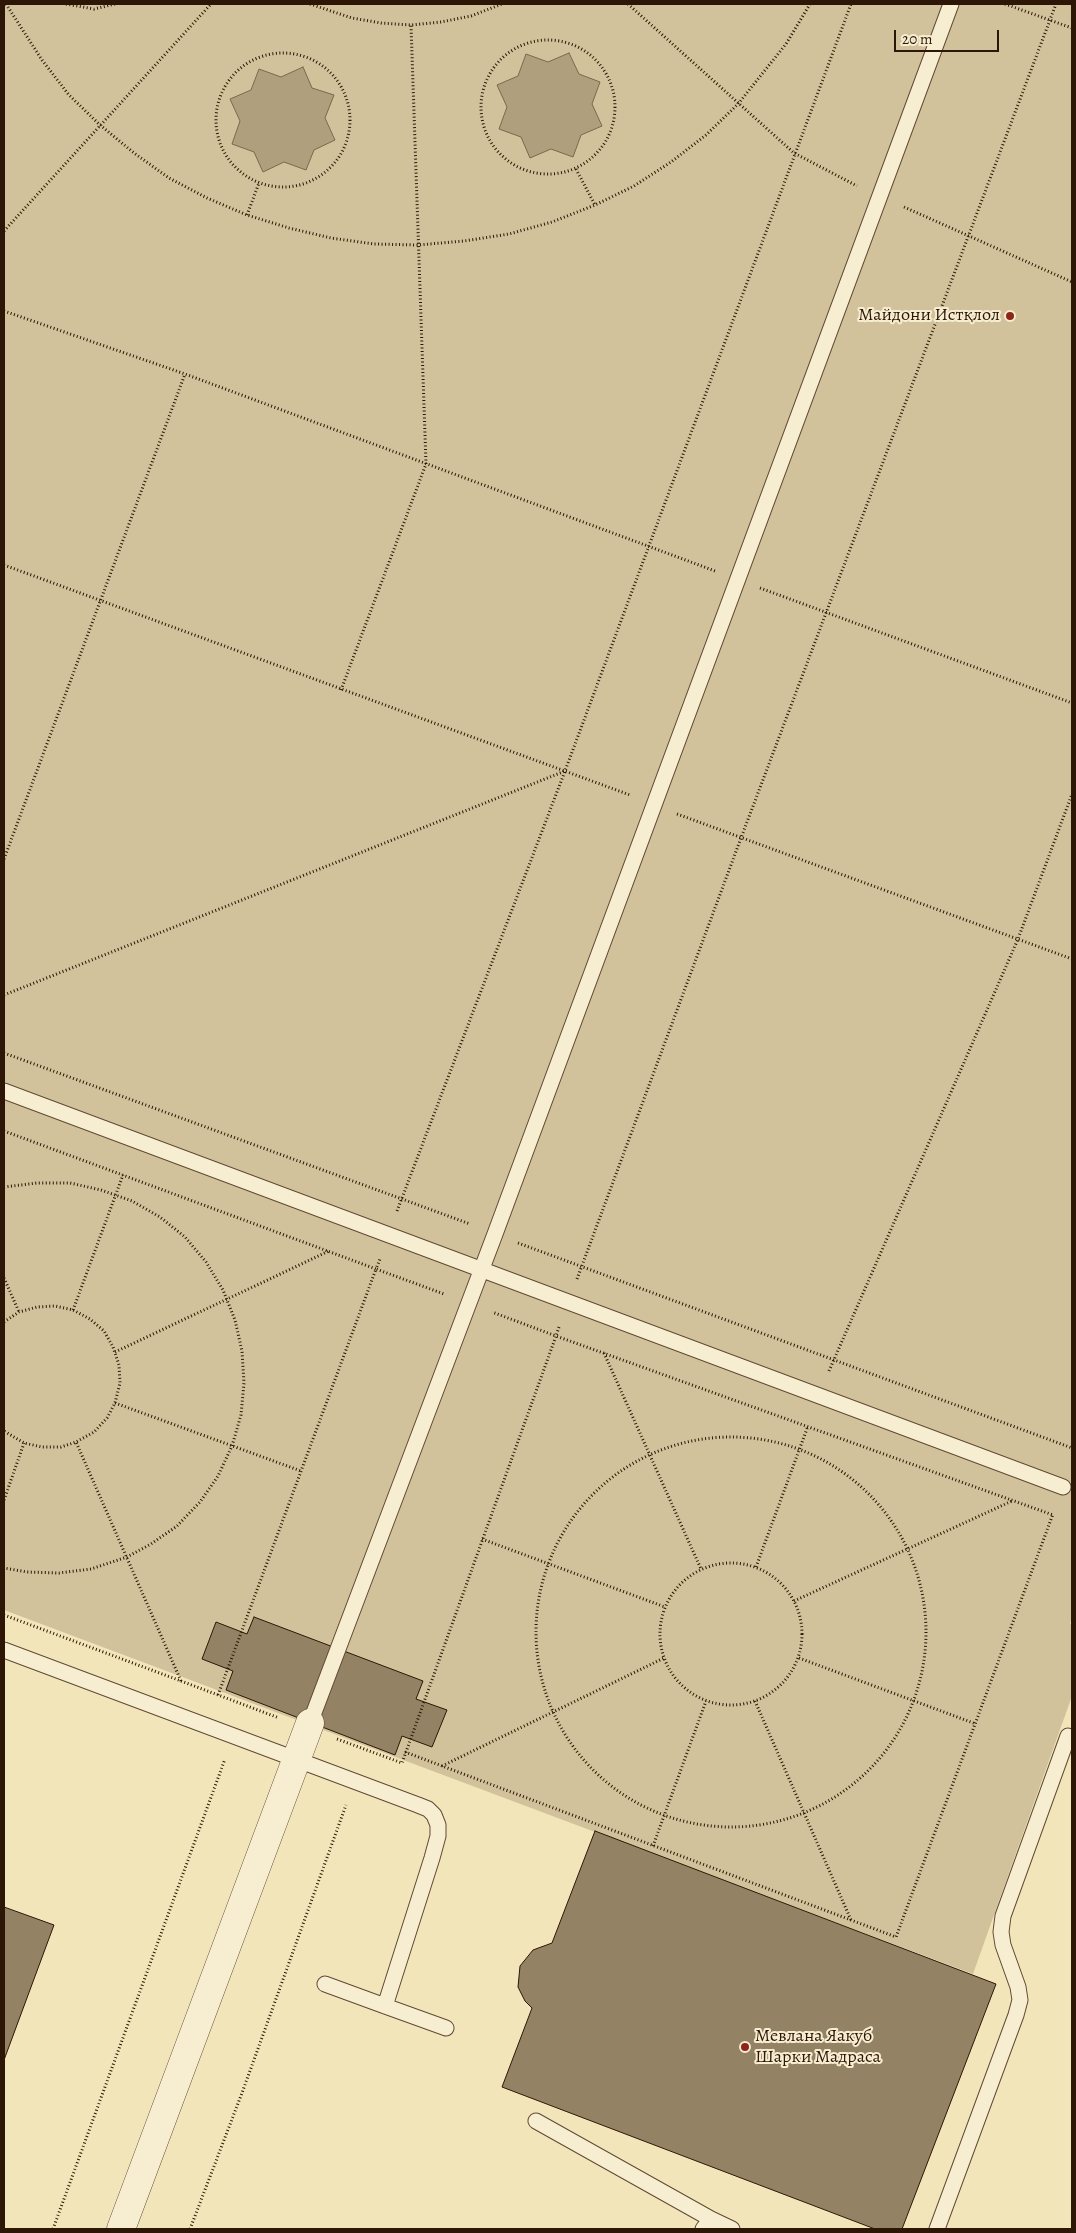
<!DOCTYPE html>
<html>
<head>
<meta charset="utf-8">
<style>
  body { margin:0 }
  #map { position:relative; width:1076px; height:2233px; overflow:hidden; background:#f3e5ba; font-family:Alegreya,serif }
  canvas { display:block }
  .frame { position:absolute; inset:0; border:5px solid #2e1606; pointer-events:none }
  .scale { position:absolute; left:894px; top:30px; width:105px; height:22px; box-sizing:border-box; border:2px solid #2e1606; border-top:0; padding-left:6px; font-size:15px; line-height:18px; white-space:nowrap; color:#2e1606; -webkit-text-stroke:4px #f7eed2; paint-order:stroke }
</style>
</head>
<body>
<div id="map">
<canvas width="1076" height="2233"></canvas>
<div class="frame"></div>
<div class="scale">20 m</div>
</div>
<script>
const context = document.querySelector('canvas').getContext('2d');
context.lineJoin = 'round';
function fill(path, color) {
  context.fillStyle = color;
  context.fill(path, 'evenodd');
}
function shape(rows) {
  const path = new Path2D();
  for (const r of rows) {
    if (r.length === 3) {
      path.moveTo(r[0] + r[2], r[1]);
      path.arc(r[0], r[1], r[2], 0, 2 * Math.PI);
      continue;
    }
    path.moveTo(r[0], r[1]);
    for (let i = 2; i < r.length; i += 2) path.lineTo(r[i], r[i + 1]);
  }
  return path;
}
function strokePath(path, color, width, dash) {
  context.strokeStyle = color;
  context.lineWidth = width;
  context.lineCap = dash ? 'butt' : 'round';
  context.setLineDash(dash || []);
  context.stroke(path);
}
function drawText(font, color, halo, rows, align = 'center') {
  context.font = font + ' Alegreya,serif';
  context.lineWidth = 4;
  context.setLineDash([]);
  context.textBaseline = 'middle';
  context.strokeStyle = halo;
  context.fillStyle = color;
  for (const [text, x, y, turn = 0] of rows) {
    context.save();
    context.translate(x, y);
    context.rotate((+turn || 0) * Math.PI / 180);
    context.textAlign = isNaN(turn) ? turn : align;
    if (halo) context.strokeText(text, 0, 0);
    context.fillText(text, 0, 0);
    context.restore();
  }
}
const green = shape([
  [4,4,1072,4,1072,1617,1070,1624,1072,1625,1072,1696,973,1974,4,1610]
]);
const water = shape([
  [569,53,579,74,600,82,592,104,602,126,581,135,573,157,551,149,530,158,521,137,499,129,507,107,497,85,518,76,526,54,548,62,569,53],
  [303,67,312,88,334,95,325,118,335,140,314,150,306,170,284,162,263,172,254,152,232,144,240,121,230,99,251,90,259,69,281,77,303,67]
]);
const building = shape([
  [254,1617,423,1681,416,1699,447,1710,432,1747,402,1736,395,1755,226,1690,233,1671,202,1659,216,1622,247,1634,254,1617],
  [595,1831,996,1984,902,2229,875,2229,502,2087,532,2008,525,2001,518,1987,520,1966,533,1950,552,1943,595,1831],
  [4,1907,54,1925,4,2060,4,1907]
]);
const path = shape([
  [6,4,42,60,69,95,100,125,134,153,169,178,207,198,247,215,289,228,331,238,374,244,418,245,464,241,509,234,552,222,595,205,634,186,671,162,706,135,738,104,786,44,810,4],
  [66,4,94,9,115,4],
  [310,4,352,18,381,23,411,25,441,22,471,16,502,4],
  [628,4,794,153,857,186],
  [1005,4,1072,28],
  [548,107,67],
  [283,120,67],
  [576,169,595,205],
  [904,207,1072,282],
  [247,215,259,183],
  [4,231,211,4],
  [4,311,185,374,715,571],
  [4,565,630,795],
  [760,588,1072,703],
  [341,690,426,464,411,25],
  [677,814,1072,959],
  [4,859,185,374],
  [4,995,565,771],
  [4,1053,470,1224],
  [4,1131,376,1269,380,1259],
  [4,1187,37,1183,70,1183,101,1190,132,1201,160,1217,185,1237,206,1262,223,1290,235,1320,242,1351,244,1383,241,1415,232,1446,218,1476,200,1502,177,1526,151,1544,127,1557,91,1569,59,1573,27,1572,4,1568],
  [397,1211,565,771,851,4],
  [518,1243,1072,1448],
  [4,1278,19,1312],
  [577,1279,741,838,1056,4],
  [73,1310,123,1175],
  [4,1322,19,1312,37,1307,55,1306,73,1310,90,1319,104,1331,113,1347,119,1365,120,1383,115,1403,107,1418,94,1432,76,1442,61,1447,42,1447,24,1443,4,1431],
  [559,1327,556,1336,1053,1515],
  [115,1352,329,1251],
  [604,1353,701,1569],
  [829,1371,1018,939,1072,794],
  [115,1403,301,1471],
  [731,1632,195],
  [4,1500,24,1443],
  [482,1539,665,1607],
  [731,1634,71],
  [756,1567,808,1426],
  [794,1601,1012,1501],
  [4,1615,181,1681,76,1442],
  [799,1658,976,1724],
  [181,1681,279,1718],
  [218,1695,376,1269,444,1294],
  [755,1701,851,1920],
  [337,1739,402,1763,556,1336,492,1312],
  [405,1752,896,1937,1053,1514],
  [442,1766,664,1658],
  [653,1846,706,1701],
  [53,2229,225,1759],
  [190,2229,242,2093,346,1805]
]);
const service = shape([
  [4,1091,1063,1487],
  [4,1650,418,1805,428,1809,434,1815,438,1825,438,1836,432,1858,385,2006,325,1984],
  [310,1723,495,1234,951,4],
  [385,2006,446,2028],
  [536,2121,711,2219],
  [703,2229,711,2219,732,2229],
  [937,2229,1016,2015,1020,2000,1018,1987,1003,1945,1001,1932,1003,1916,1068,1736]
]);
const minor = shape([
  [121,2229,310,1723]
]);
const markers = [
  [1010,316,5,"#8f2418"],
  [745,2047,5,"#8f2418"]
];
const poiNames = [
  ["Майдони Истқлол",1000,316],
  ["Мевлана Яакуб",755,2037,"left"],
  ["Шарки Мадраса",755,2058,"left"]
];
fill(green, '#d2c29b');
fill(water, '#b09f7d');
strokePath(water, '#7c684d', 1);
fill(building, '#948264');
strokePath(building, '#2e1606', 1);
strokePath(service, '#5f4a33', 17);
strokePath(minor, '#5f4a33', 29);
strokePath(path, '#2e1606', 3, [1, 2.5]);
strokePath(service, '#f7eed2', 15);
strokePath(minor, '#f7eed2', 28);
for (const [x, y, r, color] of markers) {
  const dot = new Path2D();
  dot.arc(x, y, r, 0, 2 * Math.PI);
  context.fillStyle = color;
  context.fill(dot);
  strokePath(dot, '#f7eed2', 2);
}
drawText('18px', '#2e1606', '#f7eed2', poiNames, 'right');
</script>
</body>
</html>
